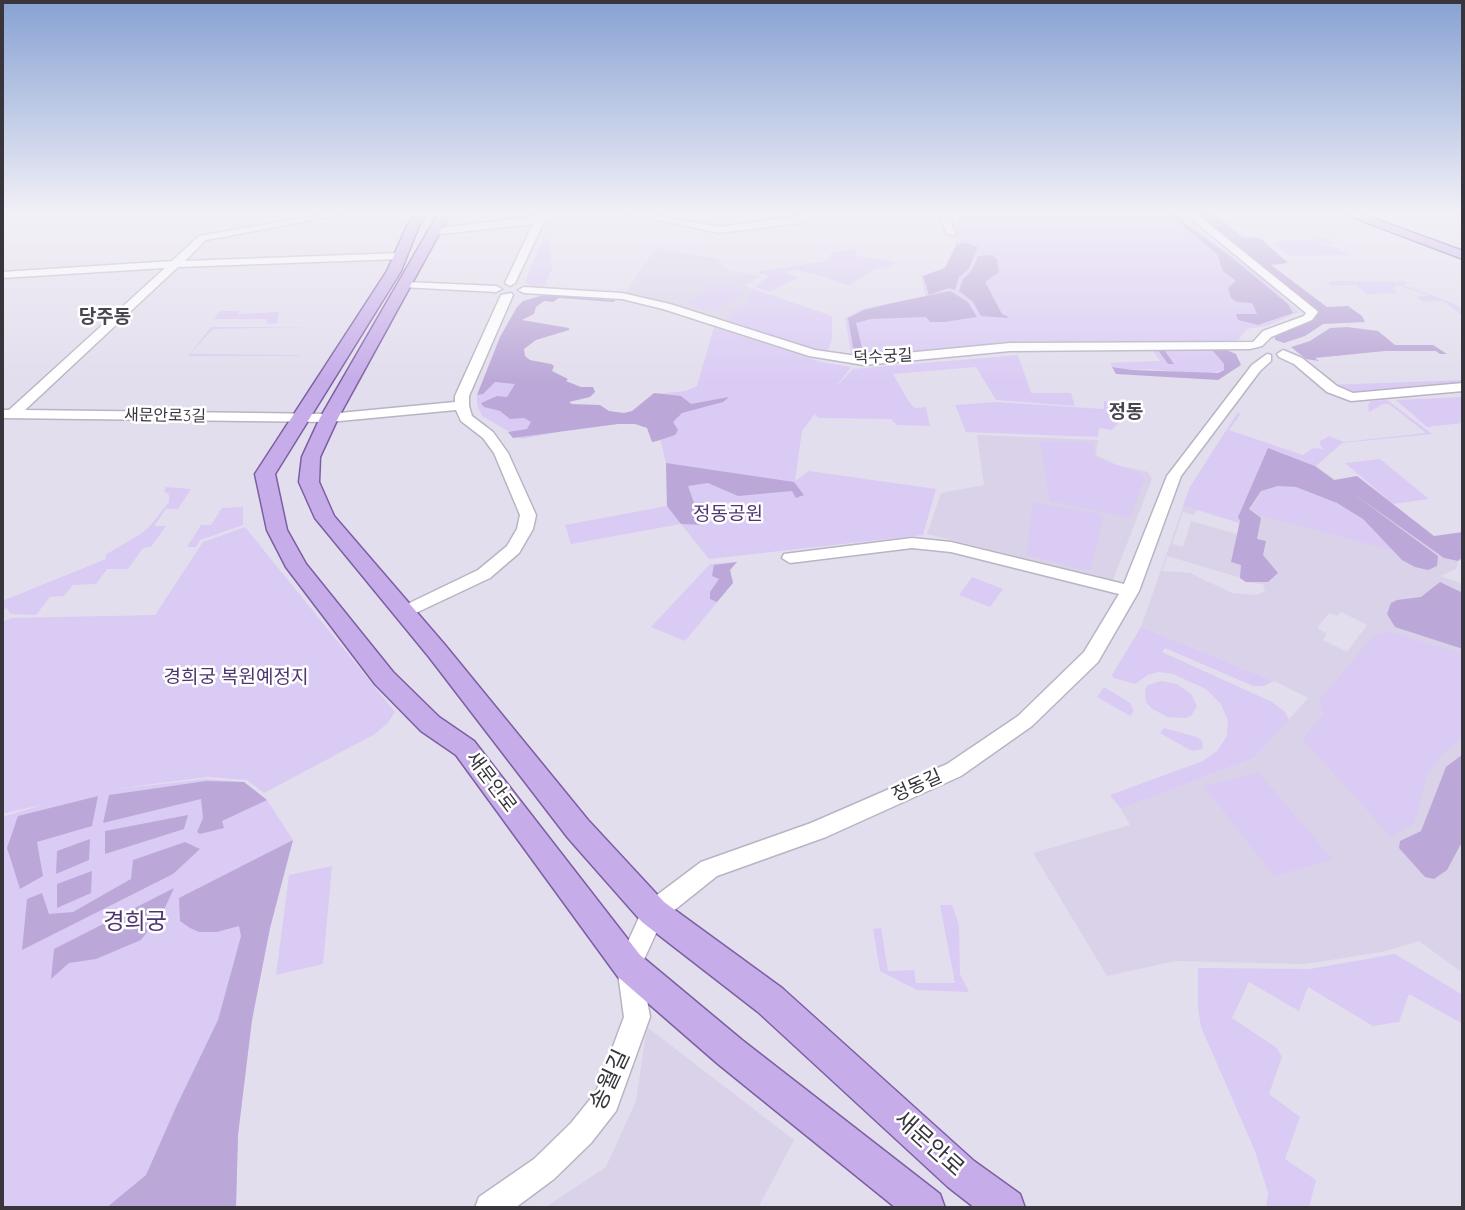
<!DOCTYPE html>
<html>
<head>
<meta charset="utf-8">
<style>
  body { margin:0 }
  #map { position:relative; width:1465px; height:1210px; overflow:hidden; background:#e3deed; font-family:Quicksand,sans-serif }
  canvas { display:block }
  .frame { position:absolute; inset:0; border:4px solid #38363c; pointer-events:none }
</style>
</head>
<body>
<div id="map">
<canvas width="1465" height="1210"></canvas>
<div class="frame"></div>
</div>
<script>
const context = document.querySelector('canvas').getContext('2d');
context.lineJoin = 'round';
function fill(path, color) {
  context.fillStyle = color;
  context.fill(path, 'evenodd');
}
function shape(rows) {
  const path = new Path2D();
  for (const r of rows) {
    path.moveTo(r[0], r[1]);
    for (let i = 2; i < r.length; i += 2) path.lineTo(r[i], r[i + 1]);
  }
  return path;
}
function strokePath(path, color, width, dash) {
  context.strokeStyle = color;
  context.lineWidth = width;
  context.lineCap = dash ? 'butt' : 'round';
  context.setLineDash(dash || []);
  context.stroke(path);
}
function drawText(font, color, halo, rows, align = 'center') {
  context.font = font + ' Quicksand,"Noto Sans KR",sans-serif';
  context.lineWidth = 5;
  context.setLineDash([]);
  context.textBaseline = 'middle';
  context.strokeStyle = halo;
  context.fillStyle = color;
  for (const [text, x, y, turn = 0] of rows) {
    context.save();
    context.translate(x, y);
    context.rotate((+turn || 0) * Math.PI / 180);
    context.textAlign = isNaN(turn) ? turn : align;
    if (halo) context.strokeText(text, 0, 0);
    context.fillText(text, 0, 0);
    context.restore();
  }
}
const built = shape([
  [656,248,718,259,725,269,761,276,745,286,753,289,745,296,751,299,725,320,625,293],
  [1225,432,1316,466,1444,558,1458,561,1456,569,1440,576,1463,584,1463,973,1419,941,1382,952,1305,964,1175,961,1107,976,1033,853,1130,825,1121,809,1254,758,1308,698,1274,681,1141,627,1190,487],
  [1197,510,1239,523,1237,534,1191,521,1183,547,1172,544,1183,512,1194,515],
  [1167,556,1238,577,1246,582,1263,584,1265,591,1257,595,1232,593,1190,573,1162,571],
  [1341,612,1367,625,1347,652,1323,640,1327,634,1317,628,1329,613,1337,616],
  [977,435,1098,440,1096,455,1117,465,1148,472,1152,479,1113,580,927,534,941,493,984,485],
  [647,1027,794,1140,758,1208,544,1208,606,1167,636,1101]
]);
const green = shape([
  [955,212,1179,212,1193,227,1261,277,1299,312,1267,326,1247,329,1238,340,1230,342,1018,341,860,359,851,354,845,318,862,309,925,296,921,276,944,268,955,246,957,217],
  [543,238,550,242,552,270,543,288,531,286,525,282],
  [1315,238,1330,239,1335,244,1310,243,1335,247,1350,255,1291,256,1272,244,1280,242,1278,240,1317,240],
  [857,248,856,256,896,262,885,269,877,268,849,285,826,278,830,274,825,277,797,270,784,272,798,278,770,292,755,287,768,276,755,272,826,261,832,253],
  [1341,281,1409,282,1404,285,1453,303,1463,310,1463,316,1443,301,1423,302,1417,297,1428,295,1397,285,1393,288,1398,293,1367,294,1356,285,1332,286,1326,282],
  [719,283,746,291,714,311,687,303],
  [753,289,832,316,832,340,826,355,721,323,750,299,745,296],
  [220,311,238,311,239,314,279,312,277,323,268,324,266,319,214,319],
  [211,327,311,327,213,329,190,354,299,355,298,356,188,356],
  [714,327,821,362,851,367,836,387,853,369,1018,355,1031,393,1071,393,1075,406,996,400,976,367,893,374,909,402,915,408,926,407,930,426,897,425,891,419,820,418,815,416,816,412,802,431,795,481,809,471,936,489,923,535,709,559,681,524,571,544,565,525,667,506,666,463,655,417,657,394,686,391,697,386],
  [1152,349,1157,349,1168,364,1164,351,1214,351,1224,364,1224,370,1202,375,1150,369,1132,370,1112,367,1110,363,1160,361],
  [492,378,522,384,604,423,522,439,482,416,477,405,477,396],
  [1463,380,1463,392,1356,396,1329,385],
  [1463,397,1463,423,1427,427,1396,400],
  [1387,400,1432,434,1342,443,1316,466,1268,448,1254,480,1215,468,1253,481,1238,516,1240,523,1183,505,1190,487,1238,412,1240,415,1229,430,1303,455,1313,448,1323,449,1319,442,1329,436,1344,442,1426,433,1389,404,1383,404,1369,412,1368,405,1371,401],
  [1104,401,1130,402,1129,407,1131,410,1112,430,1099,428,1098,437,966,432,955,405,995,402,1104,409],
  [1040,441,1093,443,1094,457,1141,474,1145,478,1130,518,1050,501],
  [1380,459,1429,499,1393,504,1345,463],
  [1279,486,1296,488,1336,503,1362,519,1394,551,1259,515,1251,509,1263,491],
  [166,487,191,489,178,509,166,509,154,526,166,526,151,547,143,548,128,569,107,569,96,584,73,585,64,596,50,597,36,615,10,614,7,608,2,611,2,601,106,559,105,555,139,535,150,526,169,502,169,495,164,491],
  [1033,502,1100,514,1103,517,1090,571,1027,555],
  [243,507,243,525,200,540,196,547,187,547,201,525,211,525,222,508],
  [245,527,395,712,388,723,375,734,264,793,247,780,207,777,107,790,207,779,244,782,267,800,293,840,270,928,252,1020,238,1135,236,1208,2,1208,2,817,45,804,2,814,2,622,12,618,155,615,203,542],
  [737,562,730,570,733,583,685,641,651,627,710,564],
  [972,577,1003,589,990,607,959,595],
  [1141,627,1274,681,1264,686,1253,686,1165,648,1162,652,1272,702,1285,712,1289,720,1254,758,1121,809,1110,795,1203,761,1217,751,1227,736,1228,720,1220,703,1206,689,1173,674,1159,672,1148,675,1135,684,1114,678,1112,675],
  [1388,631,1463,654,1463,738,1442,754,1428,773,1414,824,1391,837,1303,739,1323,714,1319,701,1372,637],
  [1161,681,1177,684,1191,694,1197,706,1191,716,1185,718,1167,717,1151,708,1146,702,1145,690,1148,685],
  [1104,687,1130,703,1134,711,1130,716,1097,697],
  [1164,728,1197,737,1202,741,1203,749,1193,751,1186,748,1160,733],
  [1259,773,1333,860,1274,876,1204,786],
  [332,866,323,964,276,975,289,875],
  [940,905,952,905,959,925,960,974,969,992,917,990,880,971,873,929,881,928,888,971,914,970,916,983,955,983],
  [1395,954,1463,995,1463,1024,1409,994,1399,1022,1373,1026,1308,987,1299,1011,1249,982,1232,1018,1277,1048,1282,1057,1269,1094,1300,1117,1285,1159,1316,1180,1309,1208,1266,1208,1268,1193,1255,1151,1201,1027,1198,1008,1198,968,1310,969]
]);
const forest = shape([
  [1166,212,1176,212,1188,226,1231,257,1288,304,1293,313,1258,325,1238,320,1236,314,1257,314,1252,303,1237,302,1231,298,1228,288,1236,281,1223,271,1217,254],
  [1191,212,1213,212,1242,237,1260,238,1288,263,1271,265,1327,307,1348,306,1362,316,1365,322,1323,324,1305,336,1284,343,1275,340,1275,337,1282,332,1315,319,1317,312],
  [967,243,978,247,968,270,959,277,955,290,949,288,929,295,923,276,945,268,957,244],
  [992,255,997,259,999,272,985,282,1002,314,1009,317,1006,318,981,316,973,302,959,291,963,279,972,270,978,256],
  [950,291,968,302,977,317,944,322,930,322,926,317,871,319,856,323,863,352,904,349,907,352,860,357,854,353,848,318,864,310,888,304],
  [544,295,616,300,613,302,559,298,553,302,544,301,536,307,534,314,522,320,569,328,569,330,536,340,524,349,525,356,530,360,551,364,554,366,552,371,568,379,566,381,581,387,593,387,595,392,590,397,569,402,572,404,600,405,609,411,624,413,632,411,654,393,681,396,691,404,729,397,723,402,682,413,673,422,678,430,675,435,657,441,652,442,647,428,635,424,618,424,513,438,508,432,527,429,531,422,524,418,510,419,500,411,484,407,481,403,497,396,507,397,515,384,495,382,483,394,477,395,500,337,517,307,523,301],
  [1347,327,1378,331,1395,345,1433,345,1447,354,1440,354,1436,351,1385,351,1315,358,1319,361,1306,359,1291,347,1310,341,1330,328],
  [1222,348,1236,354,1241,365,1218,380,1116,374,1112,367,1132,370,1218,373,1224,370,1224,364,1213,351,1165,351,1174,364,1168,364,1157,349],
  [1268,448,1315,466,1334,480,1357,476,1434,536,1463,532,1463,557,1458,561,1444,558,1351,492,1438,556,1437,566,1428,570,1415,567,1402,560,1363,519,1337,503,1296,487,1278,486,1261,491,1249,509,1261,518,1257,539,1266,541,1263,555,1278,573,1268,582,1246,582,1240,578,1241,565,1231,562,1240,521,1238,517],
  [666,463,794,482,804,495,796,498,792,491,738,496,708,483,688,486,702,525,681,524,667,506],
  [737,562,730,570,733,583,717,602,710,599,710,592,719,579,712,576,714,565],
  [1440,582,1463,593,1463,649,1395,627,1387,614,1391,603,1397,600,1421,597],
  [1463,754,1463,840,1447,870,1434,879,1425,877,1399,848,1400,841,1421,831,1446,767],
  [206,781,244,782,267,800,222,821,224,828,200,834,197,832,203,818,201,799,103,823,109,795],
  [98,796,92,826,37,842,43,876,20,889,7,848,18,816],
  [188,815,184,829,105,854,105,831],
  [90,839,89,860,56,874,57,851],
  [293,840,270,928,252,1020,238,1135,236,1208,106,1208,146,1175,177,1105,218,1020,241,936,239,926,217,932,199,932,190,928,180,921,179,898],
  [185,842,200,849,173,874,22,950,27,899,42,893,49,914,73,912,131,879,133,860],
  [92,871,91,893,57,908,57,884],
  [174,888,164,910,141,940,96,959,69,963,51,979,54,949]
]);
const minor = shape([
  [336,212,356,212,206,240,185,261,400,253,405,256,400,259,178,267,25,410,329,414,455,402,455,396,501,295,511,293,513,295,469,396,469,406,472,416,493,432,508,453,536,515,533,529,519,553,490,578,403,619,397,617,394,613,397,609,478,570,507,546,517,529,520,515,494,453,483,438,461,421,456,410,329,422,2,418,2,410,9,410,165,268,2,278,2,272,172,261,199,236,336,212],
  [566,212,583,212,544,222,515,283,510,286,505,283,533,224,433,235,428,232,433,229,566,212],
  [620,212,639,212,719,227,824,212,802,223,719,233,620,212],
  [939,212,949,212,955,236,947,234,939,212],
  [1183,212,1194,212,1316,310,1318,312,1312,320,1271,337,1262,346,1250,349,1010,351,864,365,809,356,663,309,622,299,524,293,518,290,524,287,622,293,670,304,815,350,864,357,1010,343,1253,342,1263,331,1304,316,1306,313,1183,212],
  [406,282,496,286,502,289,496,292,402,287,402,283,406,282],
  [1283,350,1302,358,1337,386,1353,393,1463,383,1463,391,1351,401,1327,392,1294,364,1279,357,1277,354,1283,350],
  [1267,354,1271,355,1271,361,1260,371,1181,476,1139,591,1098,662,1032,726,961,776,826,837,717,876,662,920,641,966,650,1017,616,1111,591,1143,554,1179,515,1208,475,1208,479,1197,534,1159,571,1123,596,1092,624,1017,617,966,645,904,701,862,811,823,947,764,1018,716,1084,652,1119,594,951,552,912,548,790,563,782,558,784,554,912,538,951,542,1124,584,1167,476,1252,365,1267,354]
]);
const major = shape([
  [416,212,428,212,418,228,401,271,275,474,287,530,306,564,393,672,439,717,474,741,640,955,742,1040,940,1194,945,1208,896,1208,718,1064,618,977,456,755,421,731,375,684,286,567,267,530,255,474,387,271,406,228,416,212],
  [439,212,451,212,338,418,320,457,319,482,334,516,445,645,588,820,664,902,782,988,974,1161,1020,1194,1025,1208,975,1208,948,1187,758,1012,642,922,568,838,429,657,315,518,299,482,302,457,320,418,439,212],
  [1339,212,1356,212,1463,251,1463,259,1339,212]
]);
const farStreetnames = [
  ["덕수궁길",883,357,-3],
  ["새문안로3길",165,416,1]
];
const farQuarternames = [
  ["당주동",105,317],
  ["정동",1126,412]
];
const parkNames = [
  ["정동공원",728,514],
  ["경희궁 복원예정지",236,677]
];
const streetNames = [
  ["새문안로",491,782,53],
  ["정동길",917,786,-24]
];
const nearParknames = [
  ["경희궁",135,922]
];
const nearStreetnames = [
  ["송월길",610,1080,-65],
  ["새문안로",929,1144,42]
];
fill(built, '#dad2e8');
fill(green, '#dacbf4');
fill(forest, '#bba8d8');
strokePath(minor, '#b9b4c2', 3);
strokePath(major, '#7c5fa3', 3);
fill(minor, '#fff');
fill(major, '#c6ace9');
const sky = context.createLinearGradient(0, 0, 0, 381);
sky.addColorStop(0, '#87a2d3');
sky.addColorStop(0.56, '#f2f0f7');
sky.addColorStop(1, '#f2f0f700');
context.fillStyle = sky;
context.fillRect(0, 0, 1465, 381);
drawText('16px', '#38363c', '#fff', farStreetnames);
drawText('bold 19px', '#494551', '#fff', farQuarternames);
drawText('19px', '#503671', '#fff', parkNames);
drawText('19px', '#38363c', '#fff', streetNames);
drawText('23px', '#503671', '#fff', nearParknames);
drawText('23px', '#38363c', '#fff', nearStreetnames);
</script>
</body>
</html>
